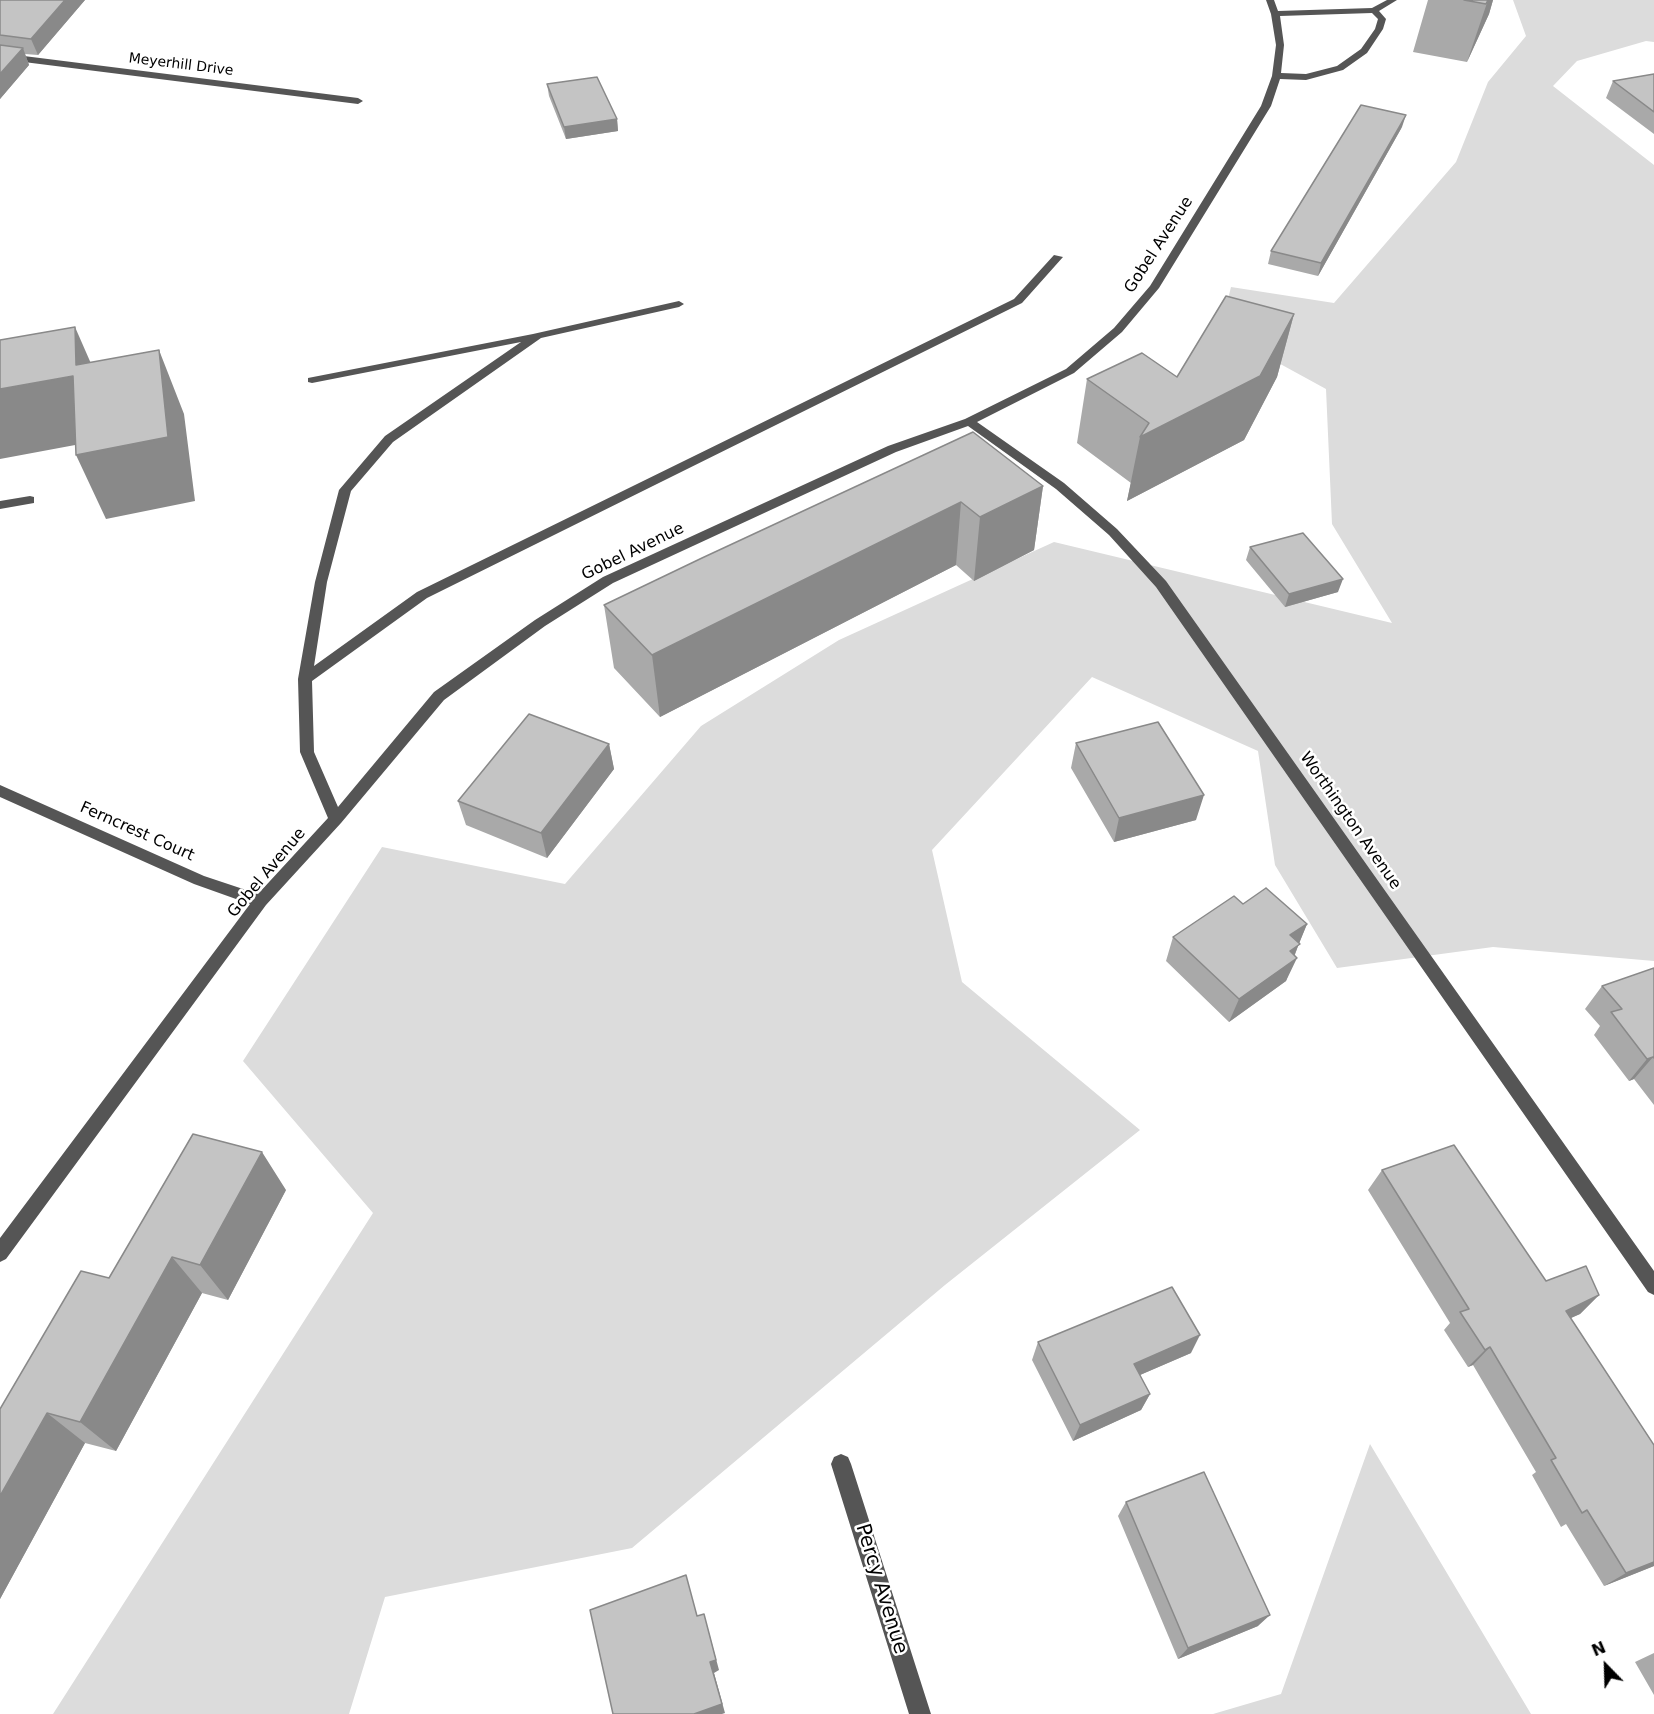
<!DOCTYPE html>
<html>
<head>
<meta charset="utf-8">
<style>
  body { margin:0 }
  #map { position:relative; width:1654px; height:1714px; overflow:hidden; background:#fff; font-family:"DejaVu Sans",sans-serif }
  canvas { display:block }
  .north { position:absolute; left:1576px; top:1636px; width:60px; height:60px; -webkit-text-stroke:4px #fff; paint-order:stroke; rotate:337deg; font-size:16px; font-weight:700; line-height:24px; text-align:center; color:#000 }
  .north::after { content:''; display:block; margin:auto; width:21px; height:27px; background:#000; clip-path:polygon(50% 0,100% 100%,50% 72%,0 100%) }
</style>
</head>
<body>
<div id="map">
<canvas width="1654" height="1714"></canvas>
<div class="north">N</div>
</div>
<script>
const context = document.querySelector('canvas').getContext('2d');
context.lineJoin = 'round';
function fill(path, color) {
  context.fillStyle = color;
  context.fill(path, 'evenodd');
}
function shape(rows) {
  const path = new Path2D();
  for (const r of rows) {
    path.moveTo(r[0], r[1]);
    for (let i = 2; i < r.length; i += 2) path.lineTo(r[i], r[i + 1]);
  }
  return path;
}
function strokePath(path, color, width, dash) {
  context.strokeStyle = color;
  context.lineWidth = width;
  context.lineCap = dash ? 'butt' : 'round';
  context.setLineDash(dash || []);
  context.stroke(path);
}
function drawText(font, color, halo, rows, align = 'center') {
  context.font = font + ' "DejaVu Sans",sans-serif';
  context.lineWidth = 5;
  context.setLineDash([]);
  context.textBaseline = 'middle';
  context.strokeStyle = halo;
  context.fillStyle = color;
  for (const [text, x, y, turn = 0] of rows) {
    context.save();
    context.translate(x, y);
    context.rotate((+turn || 0) * Math.PI / 180);
    context.textAlign = isNaN(turn) ? turn : align;
    if (halo) context.strokeText(text, 0, 0);
    context.fillText(text, 0, 0);
    context.restore();
  }
}
const green = shape([
  [1513,0,1654,0,1654,42,1646,41,1577,61,1553,86,1654,165,1654,961,1493,947,1337,968,1275,865,1258,751,1092,677,932,850,962,982,1140,1130,945,1285,632,1548,385,1597,349,1714,53,1714,373,1213,243,1061,382,847,565,884,701,726,839,640,1054,542,1392,623,1332,524,1326,389,1220,331,1231,287,1334,303,1456,162,1488,82,1526,36],
  [1370,1444,1531,1714,1213,1714,1281,1694]
]);
const minor = shape([
  [1266,0,1274,0,1278,11,1372,8,1387,0,1397,0,1379,11,1386,19,1383,29,1367,53,1343,70,1306,80,1280,79,1271,106,1159,288,1122,332,1074,373,977,422,1064,483,1117,529,1166,581,1654,1271,1654,1295,1648,1292,1156,587,1109,535,1056,489,968,426,896,452,613,583,545,626,444,700,341,823,266,905,6,1259,0,1262,0,1238,250,904,194,884,0,797,0,785,204,876,258,894,328,818,300,752,298,679,315,582,339,490,385,436,521,342,312,383,308,382,308,378,533,334,679,301,684,304,679,307,541,338,393,442,351,491,327,582,314,666,417,592,1014,299,1054,255,1063,257,1022,303,427,598,312,681,314,752,338,807,434,692,535,620,603,577,888,446,965,419,1066,369,1114,328,1150,286,1261,106,1272,76,1276,45,1271,14,1266,0],
  [1372,13,1378,19,1375,29,1361,49,1337,66,1306,74,1281,73,1284,45,1280,16,1372,13],
  [0,53,358,98,363,101,358,104,0,59,0,53],
  [30,496,34,497,34,503,0,509,0,501,30,496],
  [841,1454,848,1457,851,1464,931,1714,909,1714,831,1464,834,1457,841,1454]
]);
const wall = shape([
  [0,0,85,0,38,55,25,54,29,65,0,99],
  [1428,0,1493,0,1489,14,1467,62,1413,52],
  [1654,74,1654,134,1606,98,1613,81],
  [547,84,617,119,618,131,566,139,549,96],
  [1402,127,1318,276,1268,264,1271,251],
  [1294,314,1277,377,1244,440,1127,501,1131,483,1077,443,1087,379,1177,377],
  [973,432,1043,486,1034,550,974,581,956,565,660,717,614,668,604,605],
  [1250,547,1338,592,1285,607,1246,560],
  [1076,743,1196,820,1114,842,1071,768],
  [609,744,614,769,547,858,466,825,458,801],
  [1243,904,1307,924,1299,943,1286,981,1229,1022,1166,961,1173,937],
  [1654,968,1654,1105,1634,1079,1629,1081,1594,1035,1600,1026,1585,1009,1602,986],
  [1382,1170,1546,1281,1599,1295,1580,1314,1570,1318,1654,1445,1654,1566,1604,1586,1566,1524,1561,1527,1532,1475,1536,1472,1473,1365,1468,1367,1444,1330,1450,1323,1368,1190],
  [286,1190,228,1300,202,1293,116,1451,85,1443,0,1599,0,1409,109,1278],
  [1038,1342,1191,1353,1140,1375,1150,1394,1141,1410,1073,1441,1032,1360],
  [1126,1502,1258,1626,1178,1659,1118,1516],
  [1654,1653,1654,1695,1635,1662]
]);
const shadedWall = shape([
  [65,0,85,0,38,55,31,39],
  [1488,0,1493,0,1489,14,1467,62],
  [23,48,29,65,0,99,0,74],
  [1406,115,1402,127,1318,276,1321,263],
  [617,119,618,131,566,139,564,127],
  [1294,314,1277,377,1244,440,1127,501,1140,437],
  [75,327,103,391,76,365],
  [159,350,184,414,195,501,106,519,76,455],
  [73,376,102,440,0,459,0,389],
  [1043,486,1034,550,974,581,980,517],
  [961,502,956,565,660,717,652,655],
  [1343,579,1338,592,1285,607,1289,594],
  [609,744,614,769,547,858,541,833],
  [1204,795,1196,820,1114,842,1119,818],
  [1307,924,1292,961,1297,958,1286,981,1229,1022,1239,999,1290,935],
  [1653,1057,1634,1079,1629,1081,1647,1059],
  [262,1152,286,1190,228,1300,200,1265],
  [172,1257,202,1293,116,1451,80,1422],
  [1599,1295,1580,1314,1547,1329,1566,1311],
  [1200,1335,1191,1353,1126,1381,1134,1364],
  [1490,1347,1473,1365,1468,1367,1485,1350],
  [1150,1394,1141,1410,1073,1441,1080,1425],
  [47,1413,85,1443,0,1599,0,1496],
  [1654,1562,1654,1566,1604,1586,1626,1573],
  [704,1614,719,1670,714,1673,725,1713,722,1714,694,1714],
  [1270,1615,1258,1626,1178,1659,1188,1648]
]);
const building = shape([
  [0,0,65,0,31,39,0,35,0,0],
  [1464,0,1488,0,1486,4,1464,0],
  [0,45,23,48,0,74,0,45],
  [1654,74,1654,112,1613,81,1654,74],
  [597,77,617,119,564,127,547,84,597,77],
  [1361,105,1406,115,1321,263,1271,251,1361,105],
  [1226,296,1294,314,1260,376,1140,437,1149,423,1087,379,1142,353,1177,377,1226,296],
  [75,327,76,365,159,350,168,437,76,455,73,376,0,389,0,340,75,327],
  [973,432,1043,486,980,517,961,502,652,655,604,605,702,558,973,432],
  [1303,533,1343,579,1289,594,1250,547,1303,533],
  [529,714,609,744,541,833,458,801,529,714],
  [1158,722,1204,795,1119,818,1076,743,1158,722],
  [1266,888,1307,924,1290,935,1300,944,1290,951,1297,958,1239,999,1173,937,1234,896,1243,904,1266,888],
  [1654,968,1654,1058,1653,1057,1647,1059,1611,1012,1622,1009,1602,986,1654,968],
  [193,1134,262,1152,200,1265,172,1257,80,1422,47,1413,0,1496,0,1409,81,1271,109,1278,193,1134],
  [1454,1145,1546,1281,1586,1266,1599,1295,1566,1311,1654,1445,1654,1562,1626,1573,1587,1510,1582,1513,1551,1460,1556,1458,1490,1347,1485,1350,1460,1312,1469,1309,1382,1170,1454,1145],
  [1172,1287,1200,1335,1134,1364,1150,1394,1080,1425,1038,1342,1172,1287],
  [1204,1472,1270,1615,1188,1648,1126,1502,1204,1472],
  [686,1575,697,1616,704,1614,716,1660,710,1662,722,1704,694,1714,613,1714,590,1610,686,1575]
]);
const farStreetnames = [
  ["Meyerhill Drive",181,65,7]
];
const streetNames = [
  ["Gobel Avenue",1159,245,-57],
  ["Gobel Avenue",633,552,-26],
  ["Worthington Avenue",1350,821,55],
  ["Ferncrest Court",137,832,24],
  ["Gobel Avenue",267,873,-50]
];
const nearStreetnames = [
  ["Percy Avenue",881,1589,73]
];
fill(green, '#dcdcdc');
fill(minor, '#555');
fill(wall, '#a9a9a9');
fill(shadedWall, '#898989');
fill(building, '#c4c4c4');
strokePath(building, '#898989', 1.5);
drawText('14px', '#000', '#fff', farStreetnames);
drawText('16px', '#000', '#fff', streetNames);
drawText('20px', '#000', '#fff', nearStreetnames);
</script>
</body>
</html>
